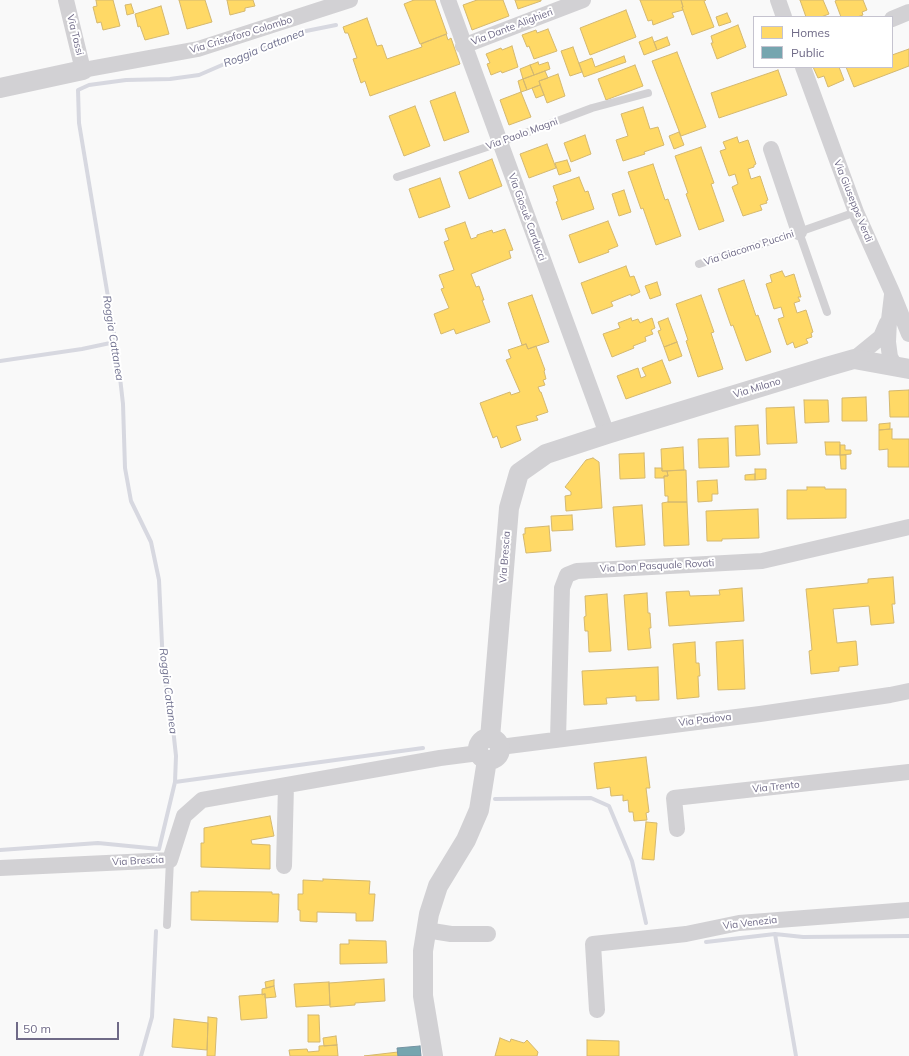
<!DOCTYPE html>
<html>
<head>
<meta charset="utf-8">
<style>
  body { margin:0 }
  #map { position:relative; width:909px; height:1056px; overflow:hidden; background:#f9f9f9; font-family:Mulish,sans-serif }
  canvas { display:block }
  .legend { position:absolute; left:753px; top:16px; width:140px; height:52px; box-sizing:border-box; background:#fff; border:1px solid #c5c3cf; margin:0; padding:5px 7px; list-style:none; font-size:12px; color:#6f6a87 }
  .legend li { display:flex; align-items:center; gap:8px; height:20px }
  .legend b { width:20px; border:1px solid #c5c3cf }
  .scale { position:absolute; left:16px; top:1022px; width:103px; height:18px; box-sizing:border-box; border:2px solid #6f6a87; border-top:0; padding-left:5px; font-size:12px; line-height:14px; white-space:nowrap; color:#6f6a87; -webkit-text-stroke:3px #fff; paint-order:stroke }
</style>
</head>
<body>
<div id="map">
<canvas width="909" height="1056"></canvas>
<ul class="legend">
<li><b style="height:11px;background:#ffd966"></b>Homes</li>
<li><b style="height:11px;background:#76a5af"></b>Public</li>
</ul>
<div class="scale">50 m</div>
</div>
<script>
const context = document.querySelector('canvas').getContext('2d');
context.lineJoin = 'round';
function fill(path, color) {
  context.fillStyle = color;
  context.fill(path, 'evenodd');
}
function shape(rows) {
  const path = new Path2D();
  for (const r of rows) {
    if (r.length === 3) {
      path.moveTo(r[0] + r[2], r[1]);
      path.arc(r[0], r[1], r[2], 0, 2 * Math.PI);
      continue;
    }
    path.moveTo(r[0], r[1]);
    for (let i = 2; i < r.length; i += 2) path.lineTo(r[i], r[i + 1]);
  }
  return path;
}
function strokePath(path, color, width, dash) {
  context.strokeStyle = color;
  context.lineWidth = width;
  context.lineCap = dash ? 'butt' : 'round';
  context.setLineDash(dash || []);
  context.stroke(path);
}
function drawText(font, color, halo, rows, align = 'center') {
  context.font = font + ' Mulish,sans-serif';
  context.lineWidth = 4;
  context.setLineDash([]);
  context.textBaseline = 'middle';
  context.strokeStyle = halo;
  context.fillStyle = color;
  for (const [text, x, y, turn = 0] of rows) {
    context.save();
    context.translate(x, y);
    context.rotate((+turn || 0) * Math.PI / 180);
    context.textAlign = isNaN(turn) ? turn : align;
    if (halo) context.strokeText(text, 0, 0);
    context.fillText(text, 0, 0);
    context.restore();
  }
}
const homes = shape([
  [96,0,113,0,120,26,103,30,101,22,97,23,93,7,97,6,96,0],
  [179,0,205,0,212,22,187,29,179,0],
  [227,0,253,0,255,6,245,8,245,11,230,15,227,0],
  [414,0,435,0,447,34,420,44,404,4,414,0],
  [477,0,503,0,509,16,472,30,463,5,477,0],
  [515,0,541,0,541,1,518,9,515,0],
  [640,0,681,0,683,7,682,7,683,10,672,13,674,17,653,25,652,20,648,21,640,0],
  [681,0,706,0,704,1,714,27,692,35,682,7,683,7,681,0],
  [800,0,823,0,829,14,821,17,806,17,800,0],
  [837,0,863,0,867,10,862,12,863,15,857,17,841,17,835,1,837,0],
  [131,4,134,13,127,15,125,5,131,4],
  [161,6,169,34,145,40,140,26,138,27,135,14,161,6],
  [626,10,636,37,590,55,580,28,626,10],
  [727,13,731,22,719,26,716,17,727,13],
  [367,18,377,46,382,45,387,59,422,47,421,44,446,34,448,40,451,38,460,64,370,96,365,81,361,83,353,59,357,58,348,33,345,33,343,27,367,18],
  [738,25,746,47,717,59,711,43,713,43,711,36,738,25],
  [548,29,557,51,534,59,529,46,527,47,522,35,536,30,537,33,548,29],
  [652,37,657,50,644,55,639,42,652,37],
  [667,37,670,45,657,50,654,42,667,37],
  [512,46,518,67,502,73,501,71,491,75,487,64,490,63,486,54,501,48,502,50,512,46],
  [573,47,582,72,570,76,561,51,573,47],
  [909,49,909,66,854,87,846,67,892,67,892,55,909,49],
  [677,52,706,127,681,136,652,61,677,52],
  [624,56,626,62,584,77,579,63,592,58,595,67,624,56],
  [538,62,539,65,548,62,550,69,534,75,530,65,538,62],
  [530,65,534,75,523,79,520,69,530,65],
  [635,65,643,86,606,100,598,79,635,65],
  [813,67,839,67,844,80,828,87,824,76,818,78,813,67],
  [778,70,787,95,719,118,711,93,778,70],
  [545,71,548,78,539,81,540,85,527,90,523,79,545,71],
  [558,74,565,96,547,103,539,81,558,74],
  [523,79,527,90,521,92,518,81,523,79],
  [540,85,544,95,536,98,532,88,540,85],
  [455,92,469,132,444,141,430,101,455,92],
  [521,92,531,117,509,125,500,100,521,92],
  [415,106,430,146,404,156,389,116,415,106],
  [643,107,650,129,658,127,664,145,644,152,645,154,623,161,616,140,628,136,621,114,643,107],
  [679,132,684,145,674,149,669,136,679,132],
  [585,135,591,154,571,162,564,143,585,135],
  [737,137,739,143,748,140,756,164,754,165,754,167,748,169,751,179,760,176,768,200,766,201,767,203,760,205,762,210,743,216,732,187,738,184,735,174,729,176,720,151,726,149,723,142,737,137],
  [547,144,556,168,529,178,520,154,547,144],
  [701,147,714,183,711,184,724,221,699,230,686,194,688,193,675,156,701,147],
  [492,159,502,186,469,199,459,172,492,159],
  [567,160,571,171,559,175,555,163,567,160],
  [653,164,665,200,668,199,681,236,656,245,643,208,641,209,628,172,653,164],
  [579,177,585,192,588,191,594,209,562,220,556,202,558,201,553,186,579,177],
  [440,178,450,207,419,218,409,189,440,178],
  [624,190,631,212,619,216,612,194,624,190],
  [608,221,618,246,608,250,609,252,579,263,569,235,608,221],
  [465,222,471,239,477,237,477,235,492,230,493,233,505,229,513,250,509,251,511,258,471,274,476,287,479,286,484,300,482,300,490,322,456,334,454,329,441,334,434,314,449,308,441,289,444,288,439,275,454,270,444,242,449,240,445,229,465,222],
  [626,266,630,277,634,276,640,292,631,296,631,294,611,302,613,306,592,314,581,283,626,266],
  [782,271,785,277,794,274,801,297,798,297,800,301,794,303,797,313,806,310,813,332,811,333,812,337,806,339,808,343,795,348,793,342,787,345,778,319,784,317,781,307,774,309,766,284,772,282,770,275,782,271],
  [744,280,756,316,758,315,771,352,746,361,733,325,731,326,718,289,744,280],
  [657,282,661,295,650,299,645,286,657,282],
  [532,295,549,342,528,349,526,344,522,345,508,303,532,295],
  [701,295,714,332,711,333,723,369,698,377,686,341,688,340,676,304,701,295],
  [631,318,632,321,638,319,640,323,652,318,655,328,651,330,653,334,645,337,646,341,633,346,634,348,612,357,603,334,620,328,618,323,631,318],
  [668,318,677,342,664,347,658,331,661,330,658,322,668,318],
  [677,342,682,356,669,361,664,347,677,342],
  [526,344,528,349,536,346,545,370,544,371,546,379,543,380,545,385,538,387,540,392,541,392,548,412,536,416,538,420,516,426,521,440,501,448,497,436,493,438,480,403,510,392,511,395,520,392,506,360,511,358,508,350,526,344],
  [662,360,671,383,626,399,617,376,638,368,641,378,646,376,642,368,662,360],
  [909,390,909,417,890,417,889,391,909,390],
  [866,397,867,421,842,421,842,398,866,397],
  [804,400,828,400,829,422,805,423,804,400],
  [794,407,797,443,767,444,766,408,794,407],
  [890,423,890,429,879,430,879,424,890,423],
  [758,425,760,455,736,456,735,426,758,425],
  [892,429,892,439,909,439,909,467,888,467,888,449,879,450,879,430,892,429],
  [728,438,729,467,699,468,698,439,728,438],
  [825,442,840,442,840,455,826,455,825,442],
  [840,445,845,445,845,450,851,450,851,454,840,455,840,445],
  [683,447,684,470,662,471,661,449,683,447],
  [644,453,645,478,620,479,619,454,644,453],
  [840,455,846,455,846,469,841,469,840,455],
  [593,458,599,462,602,508,566,511,565,496,571,495,571,492,565,487,586,460,593,458],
  [655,468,662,468,662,471,667,471,668,476,664,476,664,478,655,478,655,468],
  [755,469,766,469,766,479,755,480,755,469],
  [684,470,686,470,687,502,668,502,668,496,665,496,664,476,668,476,667,471,684,470],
  [755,474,755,480,745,480,745,475,755,474],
  [717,480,718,494,712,494,712,501,698,502,697,481,717,480],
  [807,487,825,487,825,489,846,489,846,518,787,519,787,490,807,490,807,487],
  [668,502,687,502,689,545,664,546,662,503,668,502],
  [642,505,645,545,616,547,613,507,642,505],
  [758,509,759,538,722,539,722,541,707,541,706,511,758,509],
  [572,515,573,530,552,531,551,516,572,515],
  [549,526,551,551,526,553,523,534,525,534,525,528,549,526],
  [893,577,895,604,892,604,894,623,871,625,869,606,833,609,837,643,856,641,858,665,839,667,839,671,811,674,809,651,812,650,806,589,868,583,868,579,893,577],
  [742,588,744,621,669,626,666,592,689,591,690,596,720,595,719,590,742,588],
  [647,593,648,613,650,613,651,628,649,628,651,648,628,650,624,595,647,593],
  [607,594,611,651,589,652,588,631,585,631,584,617,586,616,585,596,607,594],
  [743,640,745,689,718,690,716,642,743,640],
  [695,642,696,663,699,663,700,676,698,676,699,697,677,699,673,644,695,642],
  [658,667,659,700,636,701,636,696,606,698,607,704,584,705,582,671,658,667],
  [646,757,650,788,646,788,649,812,646,813,647,820,634,821,633,812,629,812,628,800,623,801,623,795,611,796,610,787,597,789,594,763,646,757],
  [270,816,274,836,251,840,252,844,270,845,270,869,201,867,201,843,204,843,204,828,270,816],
  [646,822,657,823,654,860,642,859,646,822],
  [323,879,370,881,369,894,375,894,373,921,356,921,356,913,317,912,317,922,300,921,300,910,298,910,298,894,303,894,303,880,323,881,323,879],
  [199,891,272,892,272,894,279,894,278,922,191,920,191,892,199,892,199,891],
  [349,940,386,941,387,963,340,964,340,944,349,944,349,940],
  [384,979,385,1001,355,1003,355,1005,330,1007,329,983,384,979],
  [274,980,274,986,266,988,265,982,274,980],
  [329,982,330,1005,296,1007,294,984,329,982],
  [274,986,276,997,265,998,265,994,262,995,262,989,274,986],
  [265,994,267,1018,241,1020,239,996,265,994],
  [308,1015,319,1015,320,1042,308,1042,308,1015],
  [208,1017,217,1018,215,1056,207,1056,208,1017],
  [174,1019,208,1023,207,1050,172,1047,174,1019],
  [336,1036,337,1045,324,1046,323,1038,336,1036],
  [500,1038,510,1042,511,1039,524,1043,527,1040,538,1052,537,1056,495,1056,500,1038],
  [587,1040,619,1041,619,1056,587,1056,587,1040],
  [337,1045,338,1056,290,1056,289,1050,307,1049,308,1052,319,1051,319,1046,337,1045],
  [398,1052,398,1056,364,1056,398,1052]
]);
const public = shape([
  [420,1046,421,1056,398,1056,397,1048,420,1046]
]);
const stream = shape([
  [0,361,82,349,115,342],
  [175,782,423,748],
  [495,799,591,798,609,806,632,861,646,923],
  [0,850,98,843,159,849,175,782,176,756,172,719,163,666,159,580,151,542,131,501,125,468,123,404,117,351,79,123,78,90,89,85,126,80,170,79,199,75,296,33,336,25],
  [775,934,803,937,909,936],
  [706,942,775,934,796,1056],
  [141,1056,152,1017,156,931]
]);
const service = shape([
  [397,177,499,143,592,108,648,93],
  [799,232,827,312],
  [699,264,799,232,856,212],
  [167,925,170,860]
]);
const minor = shape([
  [66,0,83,70,198,49,350,0],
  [448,0,607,434],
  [778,0,784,17],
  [892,19,909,12],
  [463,46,583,0],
  [803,67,856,212,892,292,909,334],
  [771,149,799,232],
  [892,295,889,320,888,342,890,357,896,367],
  [854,359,881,337,887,323],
  [558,739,562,588,567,575,577,571,762,561,909,527],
  [500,747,760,714,890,695,909,691],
  [677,829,674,798,909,772],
  [284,866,286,785],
  [0,868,170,860,184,816,202,800,440,758,479,753],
  [426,930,451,934,488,934],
  [597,1010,593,944,686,934,739,923,909,910]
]);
const tertiary = shape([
  [0,88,83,70],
  [490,738,509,508,519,473,546,454,607,434,826,367,854,359,909,369],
  [489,749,11],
  [433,1056,423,996,423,951,429,914,438,886,466,840,479,810,487,760]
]);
const streetNames = [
  ["Via Dante Alighieri",512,27,-21],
  ["Via Tassi",75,35,76],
  ["Via Cristoforo Colombo",241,35,-17],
  ["Via Paolo Magni",522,134,-20],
  ["Via Giuseppe Verdi",853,201,68],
  ["Via Giosuè Carducci",527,217,70],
  ["Via Giacomo Puccini",749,248,-18],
  ["Via Milano",757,388,-17],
  ["Via Brescia",505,557,-86],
  ["Via Don Pasquale Rovati",657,566,-3],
  ["Via Padova",705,720,-7],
  ["Via Trento",776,787,-6],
  ["Via Brescia",138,861,-3],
  ["Via Venezia",750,923,-7]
];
const waterNames = [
  ["Roggia Cattanea",264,48,-22],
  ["Roggia Cattanea",113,338,81],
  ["Roggia Cattanea",168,691,83]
];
fill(homes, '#ffd966');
strokePath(homes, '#d4b870', 1);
fill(public, '#76a5af');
strokePath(public, '#7493a3', 1);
strokePath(stream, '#d7d8e0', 4);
strokePath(service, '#d2d1d4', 8);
strokePath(minor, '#d2d1d4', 16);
strokePath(tertiary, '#d2d1d4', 20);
drawText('10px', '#6f6a87', '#fff', streetNames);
drawText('italic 11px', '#717290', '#fff', waterNames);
</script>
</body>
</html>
